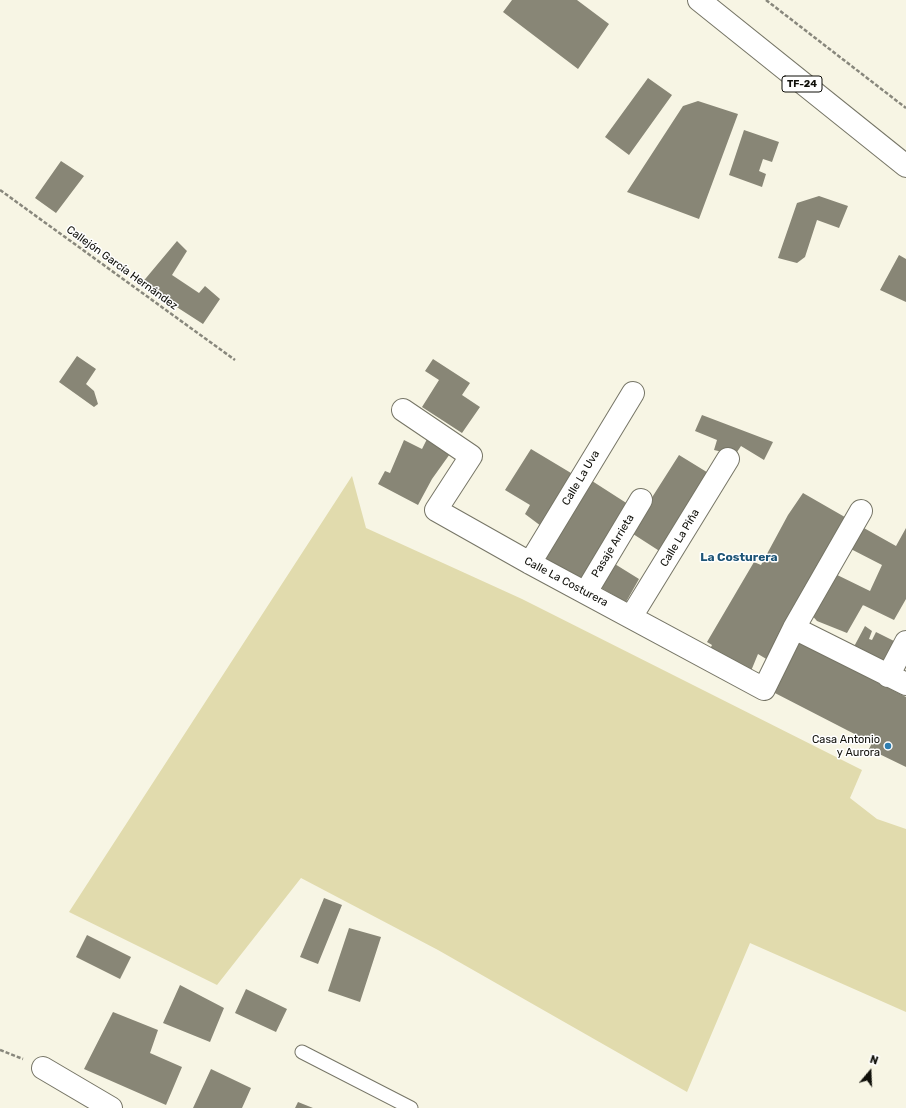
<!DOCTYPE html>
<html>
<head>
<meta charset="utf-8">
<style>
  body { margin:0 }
  #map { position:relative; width:906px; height:1108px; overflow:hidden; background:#f7f5e4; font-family:Rubik,sans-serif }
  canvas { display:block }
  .north { position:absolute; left:850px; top:1052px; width:40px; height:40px; -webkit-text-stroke:3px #fff; paint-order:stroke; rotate:19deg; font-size:11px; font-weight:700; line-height:16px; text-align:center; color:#0f0f09 }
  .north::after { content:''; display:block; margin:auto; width:14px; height:18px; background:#0f0f09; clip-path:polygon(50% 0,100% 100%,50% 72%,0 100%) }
</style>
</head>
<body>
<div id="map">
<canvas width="906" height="1108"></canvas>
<div class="north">N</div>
</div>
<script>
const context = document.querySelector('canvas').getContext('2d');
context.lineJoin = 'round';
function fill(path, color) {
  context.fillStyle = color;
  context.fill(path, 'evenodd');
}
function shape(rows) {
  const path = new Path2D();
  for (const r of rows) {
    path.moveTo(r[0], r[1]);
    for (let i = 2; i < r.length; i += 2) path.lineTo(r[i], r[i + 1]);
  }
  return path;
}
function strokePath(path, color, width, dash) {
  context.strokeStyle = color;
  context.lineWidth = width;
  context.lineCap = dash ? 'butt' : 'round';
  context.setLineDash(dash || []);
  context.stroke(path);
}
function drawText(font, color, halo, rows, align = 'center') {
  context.font = font + ' Rubik,sans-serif';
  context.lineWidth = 3;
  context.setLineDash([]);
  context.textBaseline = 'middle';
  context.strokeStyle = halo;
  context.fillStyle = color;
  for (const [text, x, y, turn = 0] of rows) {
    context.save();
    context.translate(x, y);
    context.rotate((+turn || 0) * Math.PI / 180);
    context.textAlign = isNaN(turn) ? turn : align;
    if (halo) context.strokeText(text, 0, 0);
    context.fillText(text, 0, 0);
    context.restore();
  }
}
const green = shape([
  [352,476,366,528,522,599,862,770,850,798,877,819,906,829,906,1012,750,943,687,1092,438,950,301,878,217,985,69,912]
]);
const building = shape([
  [512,0,577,0,609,24,578,69,503,12],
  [648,78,672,95,629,155,605,137],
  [698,101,738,114,699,219,627,192,683,106],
  [744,130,779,142,772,162,763,159,759,171,766,174,762,187,729,175],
  [61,161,84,176,56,213,35,198],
  [819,196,848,206,839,228,817,220,805,257,797,263,778,258,797,203],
  [177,241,187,251,172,275,199,293,205,286,220,299,203,324,141,284],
  [899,255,906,259,906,302,880,290],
  [77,356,96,369,86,384,94,391,98,404,94,407,59,382],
  [433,359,470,383,462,395,480,407,462,433,422,407,439,380,425,371],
  [702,415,773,442,764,460,741,446,735,455,714,450,717,440,695,431],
  [427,439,452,451,432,479,418,505,378,484,385,471,390,473,404,440,422,449],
  [531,449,581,479,549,532,525,514,530,505,505,490],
  [679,455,710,474,661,552,630,532],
  [589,479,631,506,584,584,538,563],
  [803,493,850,520,768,660,758,654,751,671,706,657,712,645,707,642,754,562,761,565,788,515],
  [855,523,896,546,906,528,906,599,894,620,863,605,867,598,847,633,817,621,808,611,829,571,870,591,882,565,845,546],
  [610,561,639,579,626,602,596,585],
  [865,626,872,631,869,639,872,640,876,632,900,644,887,664,849,656],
  [796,641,906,697,906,767,869,749,872,743,771,691],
  [324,898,342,905,318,964,300,957],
  [349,928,381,937,360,1002,328,991],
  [87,935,131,957,120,979,76,957],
  [180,985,224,1008,210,1042,163,1023],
  [246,989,287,1009,276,1032,235,1013],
  [113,1012,158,1030,150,1053,182,1067,166,1105,84,1069],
  [211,1069,251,1088,242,1108,193,1108],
  [298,1102,313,1108,295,1108]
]);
const path = shape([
  [766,0,906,108],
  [0,190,235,360],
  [0,1050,23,1059]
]);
const lane = shape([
  [302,1052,411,1108]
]);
const street = shape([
  [403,410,471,456,436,510,530,563,764,689,794,628,861,511],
  [530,563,633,393],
  [586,592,641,500],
  [631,617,728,459],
  [794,628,906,684],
  [888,676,906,642],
  [43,1068,111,1108]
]);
const primary = shape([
  [699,0,906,166]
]);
const markers = [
  [888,746,4,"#2f7eb0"]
];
const shields = [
  [802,84,40]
];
const shieldNames = [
  ["TF-24",802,84]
];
const streetNames = [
  ["Callejón García Hernández",122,268,36],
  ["Calle La Uva",581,478,-59],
  ["Calle La Piña",680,538,-59],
  ["Pasaje Arrieta",613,546,-59],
  ["Calle La Costurera",566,582,28]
];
const poiNames = [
  ["Casa Antonio",880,740],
  ["y Aurora",880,753]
];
const neighbourhoodNames = [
  ["La Costurera",739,558]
];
fill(green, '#e1dbad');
fill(building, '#888676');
strokePath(lane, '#767566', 15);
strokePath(street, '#767566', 24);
strokePath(primary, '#767566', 24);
strokePath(path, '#88877c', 2.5, [4, 2]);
strokePath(lane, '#fff', 13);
strokePath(street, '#fff', 22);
strokePath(primary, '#fff', 22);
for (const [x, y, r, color] of markers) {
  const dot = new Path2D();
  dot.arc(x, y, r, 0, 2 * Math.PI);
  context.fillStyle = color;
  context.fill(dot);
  strokePath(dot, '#fff', 1.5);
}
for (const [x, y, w] of shields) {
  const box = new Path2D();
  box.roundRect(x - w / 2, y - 8, w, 16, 3);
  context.fillStyle = '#fff';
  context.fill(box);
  strokePath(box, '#0f0f09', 1);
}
drawText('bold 10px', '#0f0f09', null, shieldNames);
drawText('11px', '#0f0f09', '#fff', streetNames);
drawText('11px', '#0f0f09', '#fff', poiNames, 'right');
drawText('bold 12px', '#1d5476', '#fff', neighbourhoodNames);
</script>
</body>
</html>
